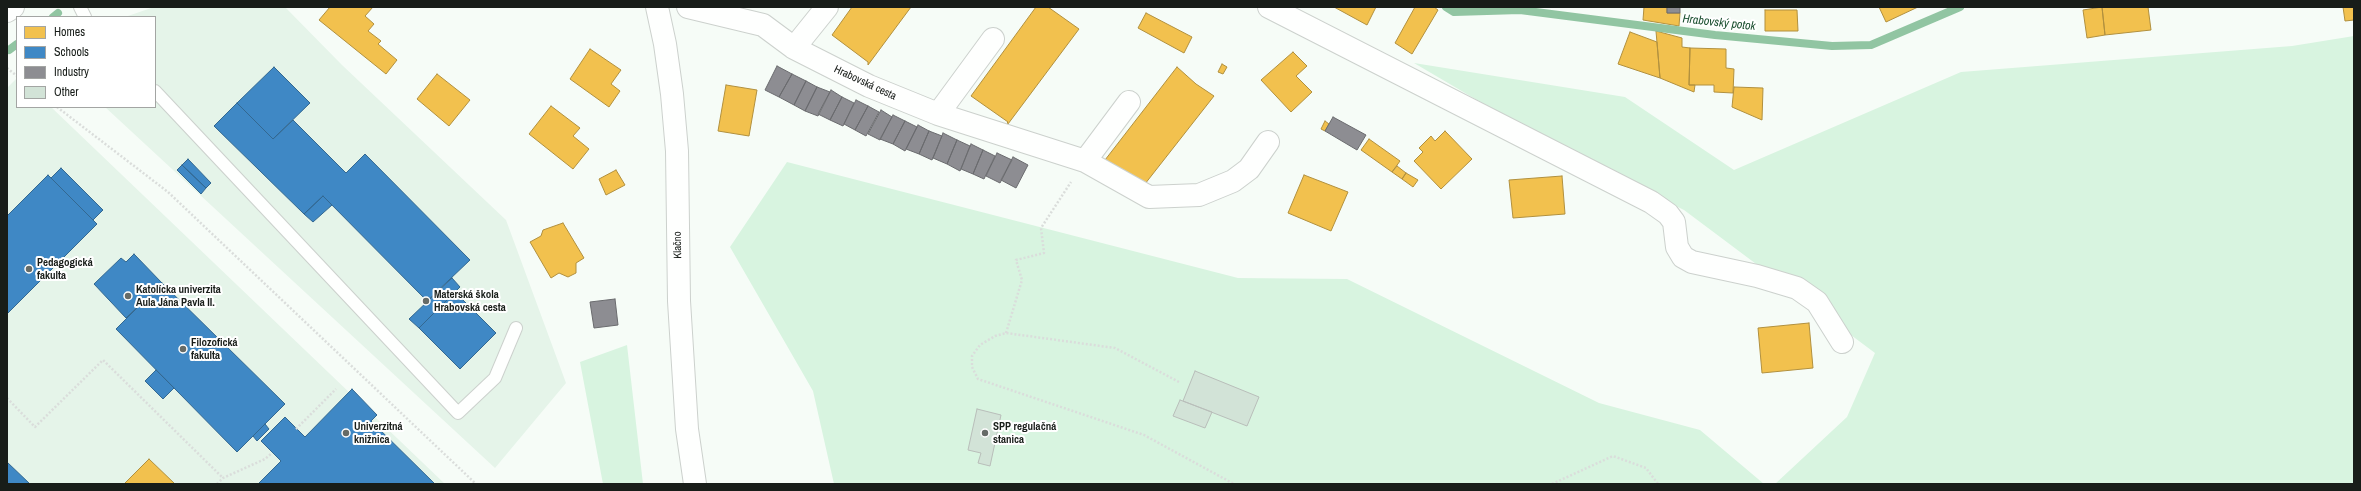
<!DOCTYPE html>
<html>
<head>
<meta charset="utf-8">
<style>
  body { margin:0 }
  #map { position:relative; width:2361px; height:491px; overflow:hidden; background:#f6fcf7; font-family:"Archivo Narrow",sans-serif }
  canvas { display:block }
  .frame { position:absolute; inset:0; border:8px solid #181d19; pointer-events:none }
  .legend { position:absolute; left:16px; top:16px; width:140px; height:92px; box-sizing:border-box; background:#fff; border:1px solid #a3a5a3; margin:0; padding:5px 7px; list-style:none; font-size:12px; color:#181d19 }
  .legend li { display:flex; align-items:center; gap:8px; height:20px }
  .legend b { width:20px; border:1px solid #a3a5a3 }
</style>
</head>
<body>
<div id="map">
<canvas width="2361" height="491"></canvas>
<div class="frame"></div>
<ul class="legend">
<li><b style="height:11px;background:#f2c14e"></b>Homes</li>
<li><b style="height:11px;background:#3f88c5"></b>Schools</li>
<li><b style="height:11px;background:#8d8d92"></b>Industry</li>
<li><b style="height:11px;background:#d2e3d7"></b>Other</li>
</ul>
</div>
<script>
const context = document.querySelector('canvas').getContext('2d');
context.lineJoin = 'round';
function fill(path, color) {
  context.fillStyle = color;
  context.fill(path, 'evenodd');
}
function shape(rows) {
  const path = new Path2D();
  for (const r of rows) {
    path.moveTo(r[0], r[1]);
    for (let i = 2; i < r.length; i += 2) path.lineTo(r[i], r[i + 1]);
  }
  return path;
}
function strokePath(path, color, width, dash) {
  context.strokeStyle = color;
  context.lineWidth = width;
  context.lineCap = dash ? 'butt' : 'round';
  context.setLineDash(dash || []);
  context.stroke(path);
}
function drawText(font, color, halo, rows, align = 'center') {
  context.font = font + ' "Archivo Narrow",sans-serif';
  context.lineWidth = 4;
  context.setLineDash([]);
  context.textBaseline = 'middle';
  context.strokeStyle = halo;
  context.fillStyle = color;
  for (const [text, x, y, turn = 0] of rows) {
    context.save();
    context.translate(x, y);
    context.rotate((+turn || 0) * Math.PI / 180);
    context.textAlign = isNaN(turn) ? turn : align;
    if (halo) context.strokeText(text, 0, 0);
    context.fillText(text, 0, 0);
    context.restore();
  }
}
const built = shape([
  [154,7,285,7,342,65,506,220,566,383,495,468,105,107,155,107,155,17,125,17],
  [17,78,17,107,51,107,445,484,7,484,7,88]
]);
const green = shape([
  [2354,36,2354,484,1775,484,1847,417,1875,353,1684,210,1562,150,1414,63,1625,97,1734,170,1961,72,2292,46],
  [787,162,1238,278,1347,279,1599,403,1700,430,1764,484,834,484,813,391,730,247],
  [627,345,643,484,603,484,580,362]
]);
const homes = shape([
  [330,7,373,7,365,16,374,24,368,31,381,41,378,44,397,60,386,74,319,20,330,7],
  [852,7,911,7,868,65,868,62,832,35,852,7],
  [1036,7,1048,7,1079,29,1008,124,1007,123,1008,122,971,96,1036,7],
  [1334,7,1376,7,1367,25,1334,7],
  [1415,7,1434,7,1438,10,1412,54,1395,43,1415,7],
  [1644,7,1667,7,1667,13,1680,13,1679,26,1643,20,1644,7],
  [1879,7,1918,7,1886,22,1879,7],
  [2102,7,2148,7,2151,30,2105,35,2102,7],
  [2102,7,2105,35,2087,38,2083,10,2102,7],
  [2343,7,2354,7,2354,20,2345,21,2343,7],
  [1765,10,1797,10,1798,31,1765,31,1765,10],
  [1146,13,1192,37,1184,53,1138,28,1146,13],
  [1656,31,1682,38,1682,47,1690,48,1689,85,1695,85,1694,92,1660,78,1656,31],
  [1630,32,1657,42,1660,78,1618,64,1630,32],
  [1690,48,1726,49,1726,68,1734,69,1733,93,1714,92,1714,85,1689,85,1690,48],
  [590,49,621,70,611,84,620,91,609,107,570,79,590,49],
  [1293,52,1307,66,1296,76,1312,92,1291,112,1261,80,1293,52],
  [1222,64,1227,67,1223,74,1218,72,1222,64],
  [1177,67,1196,84,1214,96,1141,189,1105,160,1177,67],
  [437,74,470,100,449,126,417,99,437,74],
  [726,85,757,90,749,136,718,131,726,85],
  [1734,87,1763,88,1762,120,1732,107,1734,87],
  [551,106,580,128,573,136,589,149,573,169,529,134,551,106],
  [1325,121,1329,124,1325,131,1321,129,1325,121],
  [1445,131,1472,159,1441,189,1414,161,1423,152,1419,148,1431,136,1435,141,1445,131],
  [1369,139,1400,161,1392,172,1361,150,1369,139],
  [1397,166,1406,173,1402,179,1392,172,1397,166],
  [616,170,625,185,606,195,599,179,616,170],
  [1406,173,1418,180,1413,187,1402,179,1406,173],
  [1304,175,1348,192,1331,231,1288,213,1304,175],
  [1562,176,1565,214,1513,218,1509,180,1562,176],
  [563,223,584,258,576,263,576,273,568,277,559,273,551,278,530,242,541,236,543,230,563,223],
  [1809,323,1813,368,1762,373,1758,328,1809,323],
  [149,459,175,484,124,484,149,459]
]);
const schools = shape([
  [274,67,310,103,273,139,237,103,274,67],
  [237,103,273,139,293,120,346,173,365,154,470,260,427,301,323,196,304,214,214,126,237,103],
  [188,159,211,183,206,188,182,165,188,159],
  [182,165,206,188,201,194,177,170,182,165],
  [61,168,103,210,93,220,51,178,61,168],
  [48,175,97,224,7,314,7,216,48,175],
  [323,196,332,205,313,222,304,214,323,196],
  [134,254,162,283,126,318,94,284,121,258,126,262,134,254],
  [452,278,460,287,419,328,409,319,452,278],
  [162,283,285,404,237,452,116,329,162,283],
  [455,292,496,333,460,369,419,328,455,292],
  [156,370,174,388,163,399,145,381,156,370],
  [352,389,377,415,371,421,435,484,258,484,281,461,261,441,285,417,305,437,352,389],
  [265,424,269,429,257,441,253,436,265,424],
  [7,462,30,484,7,484,7,462]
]);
const industry = shape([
  [1667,7,1680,7,1680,13,1667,13,1667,7],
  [777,66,792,74,779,97,765,90,777,66],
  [792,74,806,81,794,105,779,97,792,74],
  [806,81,817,87,805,111,794,105,806,81],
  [817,87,830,92,818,116,805,111,817,87],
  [831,90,842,97,830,120,818,114,831,90],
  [842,97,854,103,843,126,830,120,842,97],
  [856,100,868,106,855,130,844,124,856,100],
  [868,106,879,112,866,136,855,130,868,106],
  [881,110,892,117,880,140,868,134,881,110],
  [893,115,905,121,893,144,880,139,893,115],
  [1333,117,1366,135,1357,150,1325,131,1333,117],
  [905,121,917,127,905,151,893,144,905,121],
  [918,125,929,131,919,154,906,149,918,125],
  [929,131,942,136,932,160,919,154,929,131],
  [943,133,957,140,947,164,933,158,943,133],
  [957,140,970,146,960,171,947,164,957,140],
  [971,144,983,150,973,174,961,169,971,144],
  [983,150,995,156,984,179,973,174,983,150],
  [997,153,1012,160,1000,183,986,176,997,153],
  [1013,157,1028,165,1016,188,1001,180,1013,157],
  [615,299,618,325,594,328,590,302,615,299]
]);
const stream = shape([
  [1446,7,1454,12,1520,10,1715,35,1832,46,1871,45,1960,7],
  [53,17,58,13],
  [9,50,17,44]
]);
const building = shape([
  [1195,371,1259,397,1247,426,1183,401,1195,371],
  [1180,400,1212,412,1205,428,1173,416,1180,400],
  [977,409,1001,415,990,466,978,463,981,453,968,450,977,409]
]);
const path = shape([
  [7,68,17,76],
  [57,107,168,192,476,484],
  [1006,333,1022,280,1016,260,1044,253,1041,228,1071,182],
  [1179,382,1115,348,1006,333,995,336,980,345,972,356,972,367,978,379,1144,435,1234,484],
  [7,398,35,427,103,360,223,478],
  [296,429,336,389],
  [217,484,223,478,265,459,272,453],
  [1552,484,1613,456,1646,468,1658,484]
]);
const service = shape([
  [80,7,85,17],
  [155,91,458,413,495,378,516,328]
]);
const minor = shape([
  [657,7,665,44,672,94,677,151,679,301,687,429,695,484],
  [688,7,763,25,794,48,827,7],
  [1269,7,1651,202,1668,214,1674,222,1677,247,1683,257,1692,262,1757,276,1797,288,1817,302,1842,342],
  [7,11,13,7],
  [794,48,869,86,938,114,993,39],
  [938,114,1085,161,1129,102],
  [1085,161,1149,197,1199,195,1233,181,1249,169,1268,142]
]);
const markers = [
  [29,269,4,"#666b67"],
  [128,296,4,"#666b67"],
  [426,301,4,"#666b67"],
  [183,349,4,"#666b67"],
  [346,433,4,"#666b67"],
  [985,433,4,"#666b67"]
];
const streetNames = [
  ["Hrabovská cesta",865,83,25],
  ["Klačno",678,245,-91]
];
const poiNames = [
  ["Pedagogická",37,263],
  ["fakulta",37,276],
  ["Katolícka univerzita",136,290],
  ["Aula Jána Pavla II.",136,303],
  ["Materská škola",434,295],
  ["Hrabovská cesta",434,308],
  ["Filozofická",191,343],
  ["fakulta",191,356],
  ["Univerzitná",354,427],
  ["knižnica",354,440],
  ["SPP regulačná",993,427],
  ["stanica",993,440]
];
const waterNames = [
  ["Hrabovský potok",1719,23,6]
];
fill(built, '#e5f4e9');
fill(green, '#d8f4e0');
fill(homes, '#f2c14e');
strokePath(homes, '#b1903e', 1);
fill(schools, '#3f88c5');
strokePath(schools, '#336891', 1);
fill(industry, '#8d8d92');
strokePath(industry, '#6a6b6e', 1);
strokePath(stream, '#91c5a2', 8);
fill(building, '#d2e3d7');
strokePath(building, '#b9beba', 1);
strokePath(service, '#ccd1cd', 14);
strokePath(minor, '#ccd1cd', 24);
strokePath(path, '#dadddb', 2.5, [2, 2]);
strokePath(service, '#fefffe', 12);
strokePath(minor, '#fefffe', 22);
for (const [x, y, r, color] of markers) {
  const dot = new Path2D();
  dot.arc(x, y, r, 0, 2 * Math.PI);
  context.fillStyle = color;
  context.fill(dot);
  strokePath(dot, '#fff', 1.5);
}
drawText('11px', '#181d19', '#fff', streetNames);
drawText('bold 11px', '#181d19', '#fff', poiNames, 'left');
drawText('italic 12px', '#1a4f2f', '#fff', waterNames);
</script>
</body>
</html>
